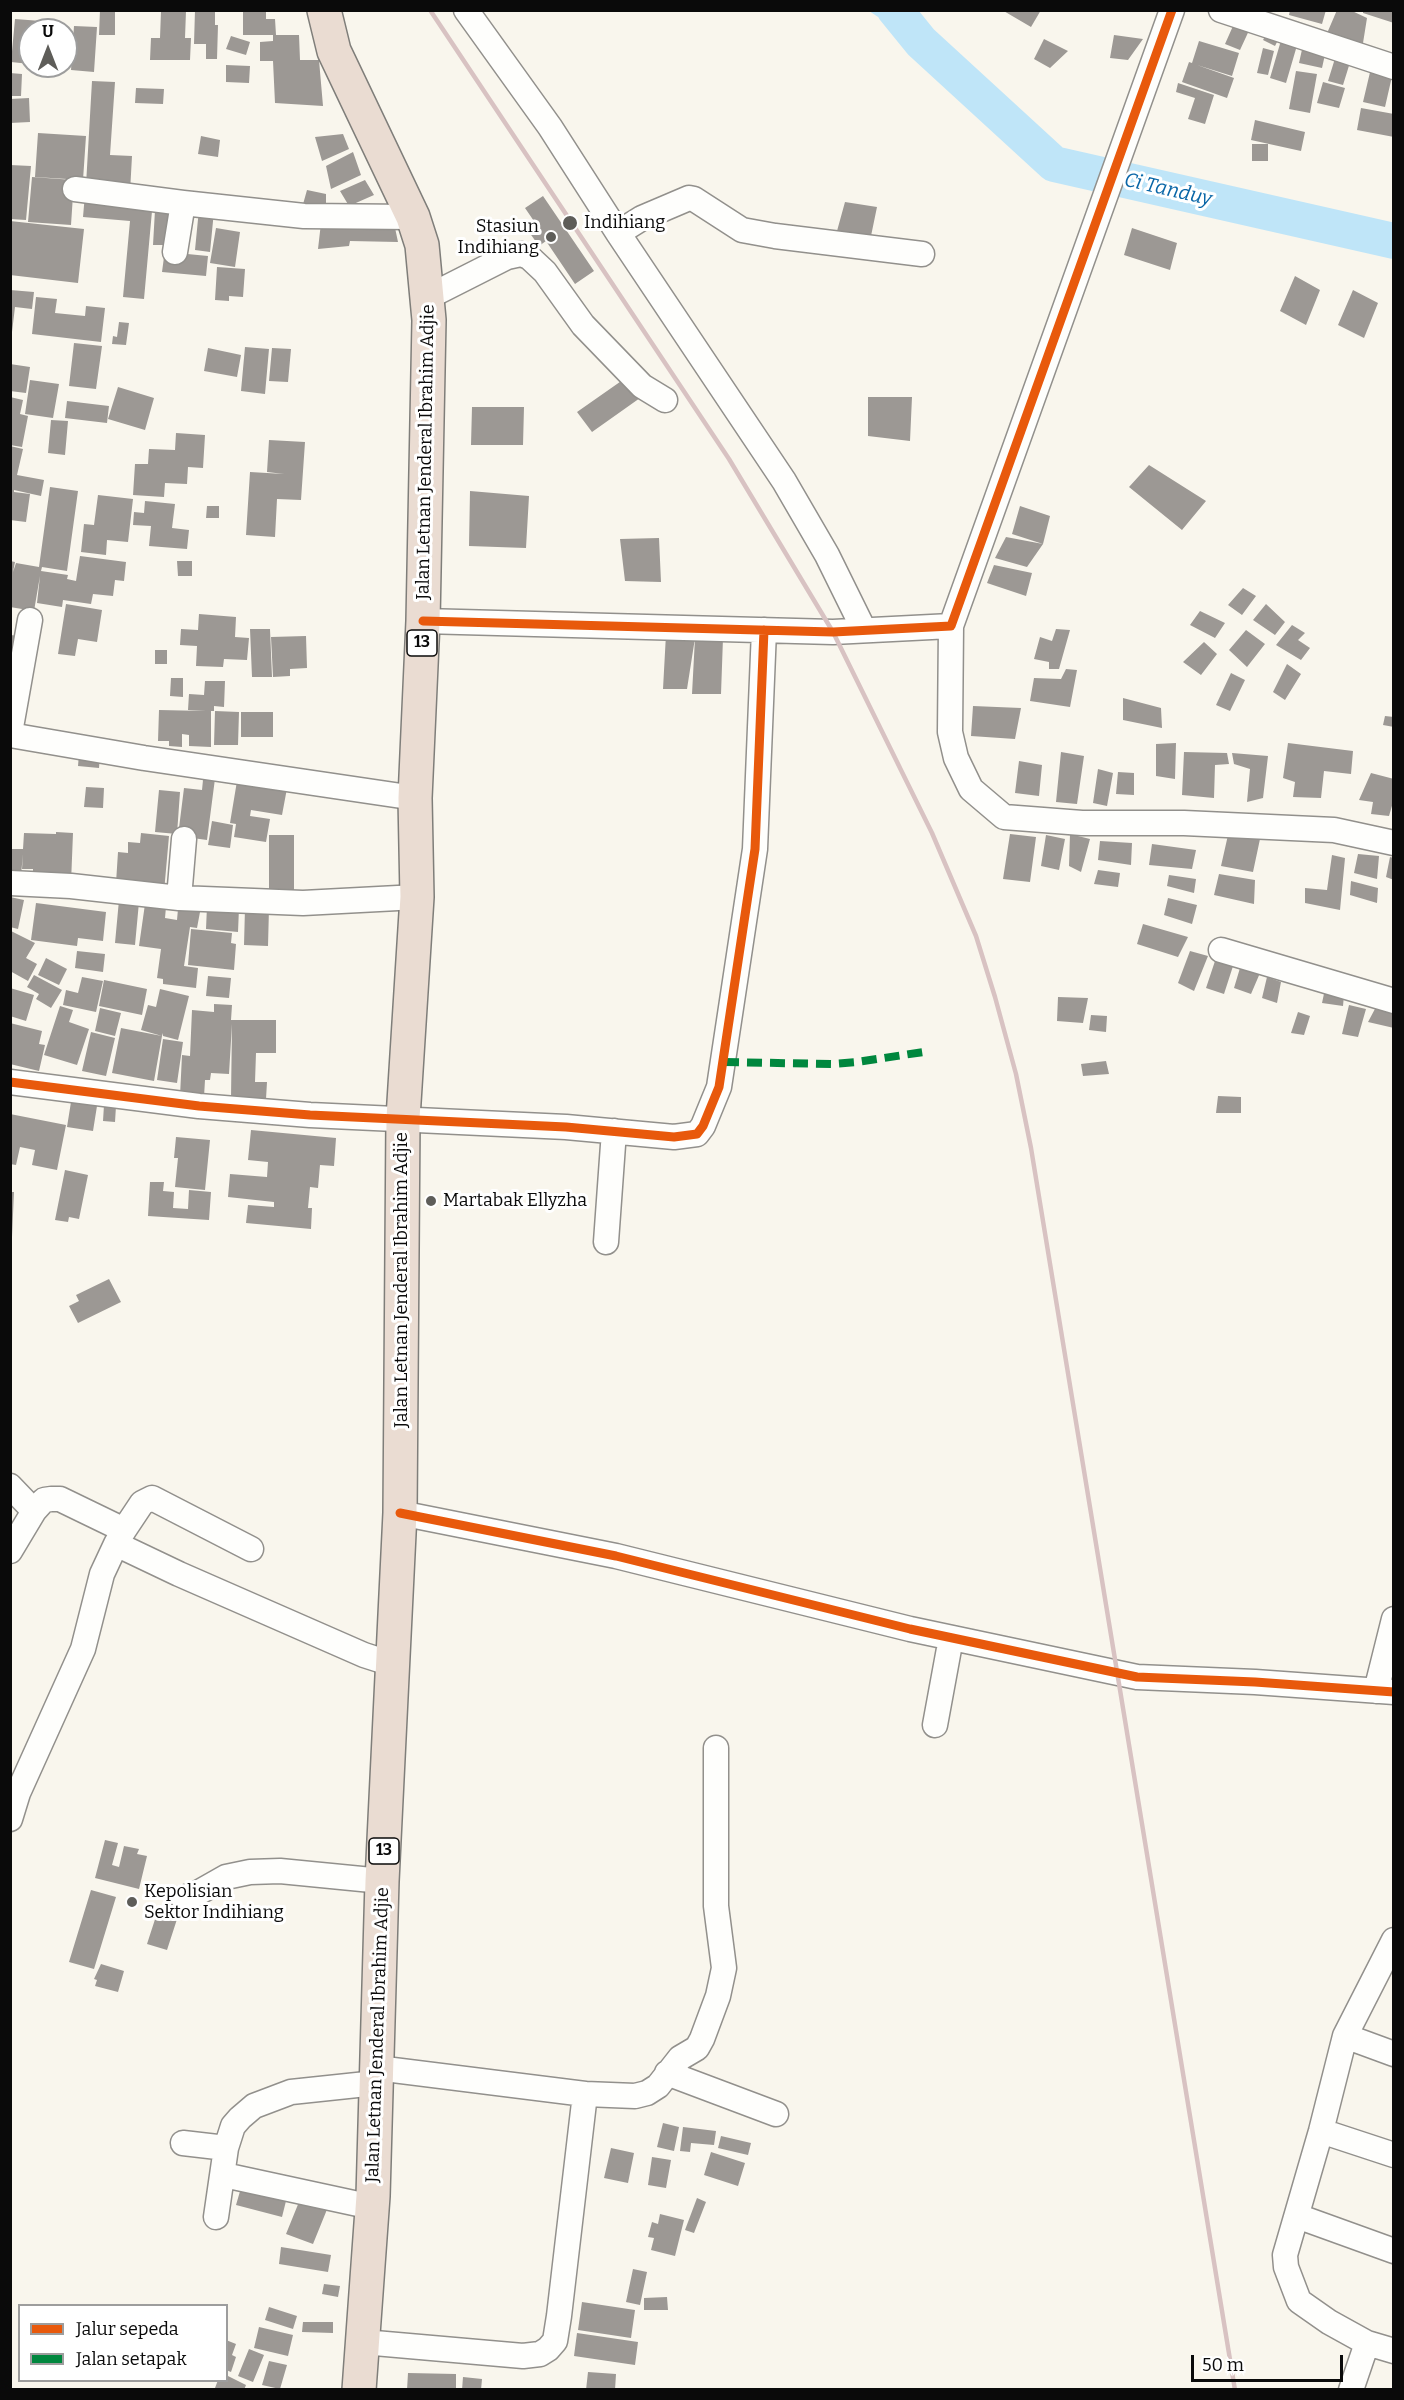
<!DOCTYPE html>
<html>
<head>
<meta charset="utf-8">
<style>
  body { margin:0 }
  #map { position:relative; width:1404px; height:2400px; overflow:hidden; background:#f9f6ed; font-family:Bitter,serif }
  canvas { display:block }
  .frame { position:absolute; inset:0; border:12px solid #0a0a0a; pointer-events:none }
  .legend { position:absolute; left:18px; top:2304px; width:210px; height:78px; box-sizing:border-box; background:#fff; border:2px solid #9d9d9d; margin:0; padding:8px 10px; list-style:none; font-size:18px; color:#0a0a0a }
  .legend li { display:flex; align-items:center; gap:12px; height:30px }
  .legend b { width:30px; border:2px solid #9d9d9d }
  .north { position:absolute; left:18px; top:18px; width:60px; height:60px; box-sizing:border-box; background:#fff; border:2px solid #9d9d9d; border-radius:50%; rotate:0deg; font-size:16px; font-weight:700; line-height:24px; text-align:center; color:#0a0a0a }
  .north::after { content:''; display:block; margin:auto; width:21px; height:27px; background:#5e5d59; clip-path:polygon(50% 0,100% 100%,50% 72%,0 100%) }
  .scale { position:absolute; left:1191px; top:2355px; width:152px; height:27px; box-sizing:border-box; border:3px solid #0a0a0a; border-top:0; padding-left:8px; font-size:18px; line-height:21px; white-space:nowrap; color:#0a0a0a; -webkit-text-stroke:4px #fff; paint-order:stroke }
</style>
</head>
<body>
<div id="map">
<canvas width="1404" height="2400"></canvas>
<div class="frame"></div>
<ul class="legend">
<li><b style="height:8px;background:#e8590c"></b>Jalur sepeda</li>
<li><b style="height:8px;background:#00873e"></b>Jalan setapak</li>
</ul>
<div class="north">U</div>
<div class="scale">50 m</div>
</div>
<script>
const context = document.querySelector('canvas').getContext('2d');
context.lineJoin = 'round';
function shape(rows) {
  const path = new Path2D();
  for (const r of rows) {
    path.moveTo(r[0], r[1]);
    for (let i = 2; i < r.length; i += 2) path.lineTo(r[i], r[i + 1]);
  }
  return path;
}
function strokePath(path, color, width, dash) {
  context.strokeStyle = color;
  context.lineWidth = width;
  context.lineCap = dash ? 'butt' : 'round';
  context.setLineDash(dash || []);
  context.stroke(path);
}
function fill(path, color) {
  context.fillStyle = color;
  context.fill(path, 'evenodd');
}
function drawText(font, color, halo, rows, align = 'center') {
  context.font = font + ' Bitter,serif';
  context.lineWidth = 6;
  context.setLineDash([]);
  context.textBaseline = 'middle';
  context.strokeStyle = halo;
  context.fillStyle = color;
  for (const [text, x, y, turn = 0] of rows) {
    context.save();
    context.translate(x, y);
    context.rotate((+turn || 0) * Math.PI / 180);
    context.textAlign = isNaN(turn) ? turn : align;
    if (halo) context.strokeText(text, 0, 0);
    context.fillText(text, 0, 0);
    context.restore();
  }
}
const stream = shape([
  [873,10,921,42]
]);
const river = shape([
  [895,10,921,42,1054,164,1394,241]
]);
const building = shape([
  [100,10,115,10,115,35,99,35],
  [195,10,215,10,215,25,218,25,217,59,206,59,206,44,194,44],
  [243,10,266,10,266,19,275,19,276,35,299,35,300,60,319,60,323,106,275,103,273,61,260,61,260,42,273,41,273,35,243,35],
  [1002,10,1041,10,1031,27],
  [1290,10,1326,10,1322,24,1289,15],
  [1337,10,1350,10,1367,18,1363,43,1325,38],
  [1363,10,1394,10,1394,23,1363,13],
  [161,11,186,11,185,38,191,38,190,60,150,60,151,38,160,38],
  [1237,17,1252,24,1240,50,1225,44],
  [15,19,41,21,40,30,30,30,30,64,11,62],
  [74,26,97,27,94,72,71,70],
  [1270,28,1281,34,1275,46,1263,40],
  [1114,35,1143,39,1128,60,1110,58],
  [231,36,250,42,246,55,226,49],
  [1282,37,1298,42,1286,83,1270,78],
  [1044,39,1068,51,1050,68,1034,59],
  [1199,41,1239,53,1232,76,1197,65,1234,78,1227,98,1182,82,1189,62,1192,63],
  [1303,45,1326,50,1322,68,1299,63],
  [1263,48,1274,51,1268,75,1257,73],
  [1337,52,1352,56,1343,85,1328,81],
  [226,65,250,66,249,83,226,82],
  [1371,68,1393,72,1385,107,1363,102],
  [1296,71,1317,74,1310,113,1289,109],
  [10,73,22,74,21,96,10,96],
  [92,81,115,82,110,155,132,156,130,192,86,185],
  [1323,82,1345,88,1339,108,1317,103],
  [1178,83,1214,95,1205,124,1188,119,1195,98,1176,92],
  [136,88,164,89,163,104,135,103],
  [29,98,30,122,10,123,10,99],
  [1361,108,1394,114,1394,137,1357,130],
  [1255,120,1305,132,1301,151,1251,140],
  [38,133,86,136,83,180,35,177],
  [343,134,349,149,322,161,315,137],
  [201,136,220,140,218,157,198,154],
  [1252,144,1268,144,1268,161,1252,161],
  [353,152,361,175,331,189,326,166],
  [10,165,31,166,26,220,10,219],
  [32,177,74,180,71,225,28,222],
  [365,180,374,195,349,206,340,191],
  [307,190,326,194,326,210,300,215],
  [85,194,153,200,144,299,123,297,130,221,83,217],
  [543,196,594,271,575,284,546,241,539,246,529,232,538,227,525,208],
  [845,202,877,207,871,236,837,231],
  [199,209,214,211,210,252,195,250],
  [155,210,170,211,169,245,153,245],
  [10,221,84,229,78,283,10,275],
  [321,223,394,223,398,242,350,241,349,246,318,249],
  [216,228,240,232,235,267,210,263],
  [1132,228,1177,243,1170,270,1124,255],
  [177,253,208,256,206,276,162,272,164,257,177,258],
  [217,267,245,269,243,297,229,296,229,301,215,300],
  [1295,276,1320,290,1306,325,1280,311],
  [10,290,34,292,32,309,15,307,12,332],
  [1353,290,1378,303,1364,338,1338,325],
  [36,297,57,299,55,313,85,316,86,306,105,308,101,342,32,334],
  [119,322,129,323,126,345,112,344,113,336,117,337],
  [74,343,102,346,96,389,69,386],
  [245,347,269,349,265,394,241,391],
  [208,348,241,355,237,377,204,371],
  [272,348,291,349,288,382,269,381],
  [10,364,30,367,26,393,10,391],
  [627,377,640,398,592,432,577,412],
  [30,380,59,384,53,418,25,414],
  [118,387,154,398,145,430,108,419],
  [10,397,23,400,20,414,28,416,22,447,10,445],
  [868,397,912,397,910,441,868,436],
  [67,401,109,406,107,423,65,418],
  [472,407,524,407,523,445,471,445],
  [51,420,68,421,65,455,48,453],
  [176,433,205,435,203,468,188,467,187,484,165,483,164,497,133,495,135,464,148,464,149,449,175,450],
  [269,440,305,442,301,500,277,499,275,537,246,535,250,472,284,474,267,472],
  [10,446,23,449,17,475,44,480,41,496,14,490,14,492,30,494,26,522,10,520],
  [1149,465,1206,501,1182,530,1129,487],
  [50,487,78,491,67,571,42,567,41,571,68,575,67,579,76,581,80,556,126,562,124,581,115,580,113,596,93,594,91,604,63,600,62,607,37,603,40,576,34,611,10,607,12,582,10,582,10,561,15,562,13,572,16,563,39,567],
  [470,491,529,496,526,548,469,546],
  [98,495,133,499,128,542,107,540,106,555,81,552,84,524,94,525],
  [145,501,175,504,172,528,189,530,187,549,149,546,151,526,133,525,134,512,144,513],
  [207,506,219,506,219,518,206,518],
  [1020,506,1050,516,1043,544,1012,534],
  [1006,537,1043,544,1027,567,995,558],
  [659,538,661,582,625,581,620,539],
  [177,561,192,561,192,576,178,576],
  [994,565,1032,573,1026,596,987,583],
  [1243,588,1256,596,1242,615,1228,605],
  [66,604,102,610,97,642,78,639,75,656,58,654],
  [1266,604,1285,622,1275,635,1253,620],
  [1200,611,1225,623,1215,638,1190,625],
  [199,614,236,617,235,637,249,638,247,660,224,659,223,667,196,666,197,646,180,645,181,629,198,630],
  [1292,625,1305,633,1298,640,1310,648,1301,660,1276,645],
  [250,629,270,629,272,677,252,677],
  [1056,629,1070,630,1059,669,1049,669,1049,662,1034,659,1040,637,1052,641],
  [1246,630,1265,644,1247,667,1229,650],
  [666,634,723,638,721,694,692,694,695,638,687,689,663,689],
  [10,635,20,636,18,657,10,656],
  [306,636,307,668,290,669,290,676,273,677,271,637],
  [1204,642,1217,654,1201,675,1183,662],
  [155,650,167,650,167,664,155,664],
  [1287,664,1301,674,1285,700,1273,692],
  [1066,669,1077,670,1070,707,1030,701,1034,678,1061,679],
  [1231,673,1245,680,1230,711,1216,705],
  [171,678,183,678,183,697,170,696],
  [205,681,225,681,224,707,214,706,214,711,211,711,211,747,189,746,189,735,182,734,182,747,169,746,169,741,158,741,159,710,206,711,188,710,189,694,204,695],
  [1123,698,1161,708,1162,728,1123,720],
  [973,706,1021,708,1015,739,971,736],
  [215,711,239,712,238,745,214,745],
  [241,712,273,712,273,737,241,737],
  [1385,716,1394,717,1394,727,1383,725],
  [1176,743,1175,779,1156,776,1156,744],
  [1288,743,1353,751,1351,774,1324,771,1321,798,1293,797,1295,782,1283,778],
  [1061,752,1084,756,1077,804,1056,802],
  [1184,752,1227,753,1229,764,1215,765,1214,798,1182,795],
  [1232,753,1268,756,1263,798,1247,802,1250,769,1234,764],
  [79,754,100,755,99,768,78,766],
  [1019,761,1042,765,1039,796,1015,793],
  [1098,769,1113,773,1107,806,1093,803],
  [204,770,216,771,207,840,178,836,184,788,202,790],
  [1118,772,1134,773,1134,795,1116,794],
  [1371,773,1394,779,1394,799,1389,816,1371,814,1373,802,1359,800],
  [238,775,288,783,282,815,251,810,250,816,270,819,266,842,234,837,236,824,230,823],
  [86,787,104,788,103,808,84,807],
  [159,790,180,792,177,834,155,832],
  [212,821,233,825,230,848,208,845],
  [56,832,73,833,71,883,33,881,33,869,22,869,23,854,21,875,10,874,10,849,23,849,24,833,56,834],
  [141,833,169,836,164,892,116,883,118,852,128,853,128,842,140,843],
  [1010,834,1036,837,1030,882,1003,879],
  [1070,834,1090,839,1081,872,1069,866],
  [269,835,294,835,294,898,269,898],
  [1046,835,1065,839,1059,870,1041,866],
  [1228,835,1260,839,1253,872,1221,866],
  [1100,841,1132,843,1131,865,1098,860],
  [1152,844,1196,850,1192,869,1149,865],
  [1358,854,1379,856,1377,879,1354,873],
  [1332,855,1345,858,1340,910,1305,903,1305,888,1327,890],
  [1390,857,1394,858,1394,880,1386,877],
  [1098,870,1120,873,1118,887,1094,884],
  [1219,874,1255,880,1254,904,1214,895],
  [1169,875,1196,879,1194,893,1167,886],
  [1351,881,1378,888,1377,903,1350,895],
  [10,897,24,900,18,929,10,927],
  [1168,898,1197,905,1192,924,1164,915],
  [119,900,139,902,135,945,115,943],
  [36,903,106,912,103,941,78,938,77,946,31,940],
  [145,904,166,907,165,918,177,920,178,909,200,912,197,928,190,927,184,966,198,968,196,988,163,984,163,979,157,978,161,949,139,946],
  [207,906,239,908,238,932,206,929],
  [245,908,269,908,268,946,244,945],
  [1143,924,1188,937,1178,957,1137,944],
  [191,929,232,933,231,943,236,944,234,970,188,965],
  [11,931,35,943,26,958,37,964,28,981,10,971],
  [77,951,105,954,103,972,75,968],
  [1190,951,1208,956,1194,991,1178,983],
  [46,958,67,969,59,985,38,975],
  [1216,958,1234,963,1224,994,1206,988],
  [1240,968,1260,973,1251,994,1234,988],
  [34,975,62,990,51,1008,36,999,39,994,27,987],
  [208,976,231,978,229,998,206,996],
  [82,977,103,981,96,1012,63,1005,66,990,78,993],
  [1267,977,1281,982,1277,1003,1262,998],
  [104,980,147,989,142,1015,99,1006],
  [10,988,34,995,26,1021,10,1016],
  [160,989,189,996,178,1040,163,1036,163,1033,162,1036,141,1030,148,1005,156,1007],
  [1325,989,1344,995,1343,1006,1322,1003],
  [1058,997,1088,998,1083,1023,1057,1021],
  [214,1004,232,1005,231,1020,276,1020,276,1053,256,1053,255,1082,267,1082,266,1099,231,1098,232,1024,229,1074,211,1073,210,1080,205,1080,204,1097,180,1096,182,1055,190,1056,192,1010,214,1012],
  [1349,1005,1366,1009,1358,1037,1342,1034],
  [60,1006,73,1010,69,1022,89,1029,77,1065,44,1055],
  [1376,1007,1394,1011,1394,1028,1368,1022],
  [100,1008,121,1013,115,1036,95,1031],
  [1298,1012,1310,1016,1304,1035,1291,1033],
  [1091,1015,1107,1016,1106,1032,1089,1030],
  [10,1023,42,1031,39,1044,45,1045,39,1071,10,1064],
  [121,1028,162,1036,154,1081,112,1073],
  [91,1032,115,1038,106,1076,82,1071],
  [163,1039,183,1042,177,1083,157,1080],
  [1106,1061,1109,1074,1083,1076,1081,1064],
  [1218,1096,1241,1097,1241,1113,1216,1113],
  [71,1102,97,1106,93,1131,67,1127],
  [104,1105,116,1106,115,1122,103,1121],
  [10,1114,66,1125,57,1170,32,1165,35,1150,20,1147,16,1165,10,1164],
  [251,1130,336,1138,334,1166,320,1165,318,1188,310,1187,308,1208,312,1208,311,1229,246,1223,248,1205,274,1207,274,1202,228,1197,230,1174,267,1177,268,1162,248,1160],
  [176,1137,210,1140,205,1190,175,1187,178,1158,174,1158],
  [65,1170,88,1175,79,1219,69,1217,68,1222,55,1220],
  [150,1182,164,1182,163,1191,174,1192,173,1208,188,1209,189,1190,211,1192,209,1220,148,1216],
  [10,1192,14,1192,12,1237,10,1237],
  [109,1279,121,1302,78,1323,69,1306,79,1301,76,1295],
  [105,1840,118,1843,112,1865,119,1867,124,1846,139,1849,137,1854,147,1856,139,1889,95,1878],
  [91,1890,116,1897,94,1969,69,1962],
  [159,1907,179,1913,167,1950,147,1944],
  [101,1964,124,1971,118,1992,95,1986,97,1980,94,1979],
  [663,2123,679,2127,674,2151,657,2147],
  [683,2127,716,2131,714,2145,691,2143,690,2152,680,2151],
  [721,2136,751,2143,748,2155,718,2148],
  [611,2148,634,2153,628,2183,604,2178],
  [711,2152,745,2163,738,2186,704,2175],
  [652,2157,671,2160,666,2188,648,2185],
  [243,2181,288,2193,282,2217,236,2205],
  [301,2197,328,2207,313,2244,286,2234],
  [697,2198,706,2202,694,2233,685,2230],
  [660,2214,684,2220,675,2256,651,2250,654,2238,648,2237,652,2222,658,2224],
  [281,2247,331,2255,328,2272,279,2264],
  [633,2269,647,2272,640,2305,626,2302],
  [324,2284,340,2286,338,2297,322,2294],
  [667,2297,668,2310,644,2310,644,2298],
  [582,2302,635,2310,631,2338,578,2330],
  [269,2307,297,2316,293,2329,265,2320],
  [303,2322,333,2322,333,2333,302,2332],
  [259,2327,293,2335,288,2356,254,2348],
  [577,2333,638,2342,635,2365,574,2356],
  [226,2340,236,2344,232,2355,236,2357,231,2372,226,2370],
  [249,2349,264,2355,253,2382,238,2376],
  [269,2361,287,2365,280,2389,262,2385],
  [588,2372,616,2374,615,2390,586,2390],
  [408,2373,456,2374,456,2390,407,2390],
  [226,2375,246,2385,244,2390,215,2388,218,2380,226,2380],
  [463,2377,482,2379,481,2390,462,2390]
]);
const minor = shape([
  [466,10,550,127,618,233],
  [1221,10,1394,67],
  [75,189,183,203,304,216,413,217],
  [175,252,183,203],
  [428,297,507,257,521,254,529,257,545,272,583,325,642,386,665,400],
  [423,621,833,632,951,626,1172,10],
  [951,626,950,732,956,758,971,789,1004,817,1082,823,1184,823,1334,830,1394,843],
  [864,630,827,555,784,481,618,233,642,218,689,198,694,199,742,230,775,236,922,254],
  [10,733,30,620],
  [10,735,144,758,415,798],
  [10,883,71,886,179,898,303,903,417,897],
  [179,898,184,839],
  [1221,950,1394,1001],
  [10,1082,199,1106,310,1115,566,1127,674,1137,697,1134,703,1126,719,1087,755,849,764,630],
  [606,1242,614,1131],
  [10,1486,34,1511],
  [400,1513,616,1556,910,1629,1137,1677,1255,1682,1394,1692],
  [124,1530,142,1503,152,1498,251,1549],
  [10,1551,34,1511,44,1500,51,1499,60,1499,124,1530,116,1544],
  [1376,1691,1394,1619],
  [935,1725,951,1638],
  [10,1819,18,1793,83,1649,102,1574,116,1544,179,1574,364,1655,392,1664],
  [183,1898,196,1894,226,1877,250,1872,280,1871,382,1881],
  [1394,1940,1345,2036,1321,2131,1285,2255,1286,2267,1299,2301,1329,2322,1367,2343,1394,2351],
  [1345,2036,1394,2054],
  [667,2073,776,2114],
  [585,2094,635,2096,647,2093,658,2086,680,2058,697,2048,702,2039,718,1996,724,1968,716,1906,716,1748],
  [1321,2131,1394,2155],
  [183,2143,226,2148],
  [224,2175,372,2207],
  [1297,2216,1394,2251],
  [216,2217,226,2148,233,2126,240,2118,254,2106,291,2092,376,2083],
  [363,2342,523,2356,540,2354,548,2349,555,2341,559,2316,585,2094,377,2068],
  [1351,2390,1367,2343]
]);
const highway = shape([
  [324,10,334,51,413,217,422,245,429,320,423,621,415,798,417,897,403,1118,400,1513,382,1881,373,2196,359,2390]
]);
const rail = shape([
  [430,10,729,459,833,632,932,833,976,936,995,997,1016,1074,1031,1148,1235,2390]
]);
const quiet = shape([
  [724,1062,832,1064,857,1062,930,1051]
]);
const cycleway = shape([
  [423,621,833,632,951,626,1172,10],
  [10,1082,199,1106,310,1115,566,1127,674,1137,697,1134,703,1126,719,1087,755,849,764,630],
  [400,1513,616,1556,910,1629,1137,1677,1255,1682,1394,1692]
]);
const markers = [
  [570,223,8,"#5e5d59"],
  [551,237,6,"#5e5d59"],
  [431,1201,6,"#5e5d59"],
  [132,1902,6,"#5e5d59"]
];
const shields = [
  [422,643,30],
  [384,1851,30]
];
const shieldNames = [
  ["13",422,643],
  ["13",384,1851]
];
const poiNames = [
  ["Indihiang",584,223],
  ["Stasiun",539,227,"right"],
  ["Indihiang",539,248,"right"],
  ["Martabak Ellyzha",443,1201],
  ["Kepolisian",144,1892],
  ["Sektor Indihiang",144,1913]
];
const streetNames = [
  ["Jalan Letnan Jenderal Ibrahim Adjie",426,452,-89],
  ["Jalan Letnan Jenderal Ibrahim Adjie",402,1280,-90],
  ["Jalan Letnan Jenderal Ibrahim Adjie",378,2035,-88]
];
const waterNames = [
  ["Ci Tanduy",1168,190,13]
];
strokePath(stream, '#bfe5f8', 6);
strokePath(river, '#bfe5f8', 36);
fill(building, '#9c9894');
strokePath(minor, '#92908c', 27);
strokePath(highway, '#7f7e7a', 36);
strokePath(minor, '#fefefc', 24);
strokePath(highway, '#eadcd2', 33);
strokePath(rail, '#d8c2c2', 4.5);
strokePath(quiet, '#00873e', 8, [15, 8]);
strokePath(cycleway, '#e8590c', 9);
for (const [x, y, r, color] of markers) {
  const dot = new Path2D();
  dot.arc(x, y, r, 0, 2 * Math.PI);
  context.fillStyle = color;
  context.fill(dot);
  strokePath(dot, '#fff', 2);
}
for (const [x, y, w] of shields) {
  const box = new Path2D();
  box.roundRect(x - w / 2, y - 13, w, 26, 4.5);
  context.fillStyle = '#fff';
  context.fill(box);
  strokePath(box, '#0a0a0a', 1.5);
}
drawText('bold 16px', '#0a0a0a', null, shieldNames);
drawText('18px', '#0a0a0a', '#fff', poiNames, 'left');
drawText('18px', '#0a0a0a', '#fff', streetNames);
drawText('italic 20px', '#0966a7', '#fff', waterNames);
</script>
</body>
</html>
